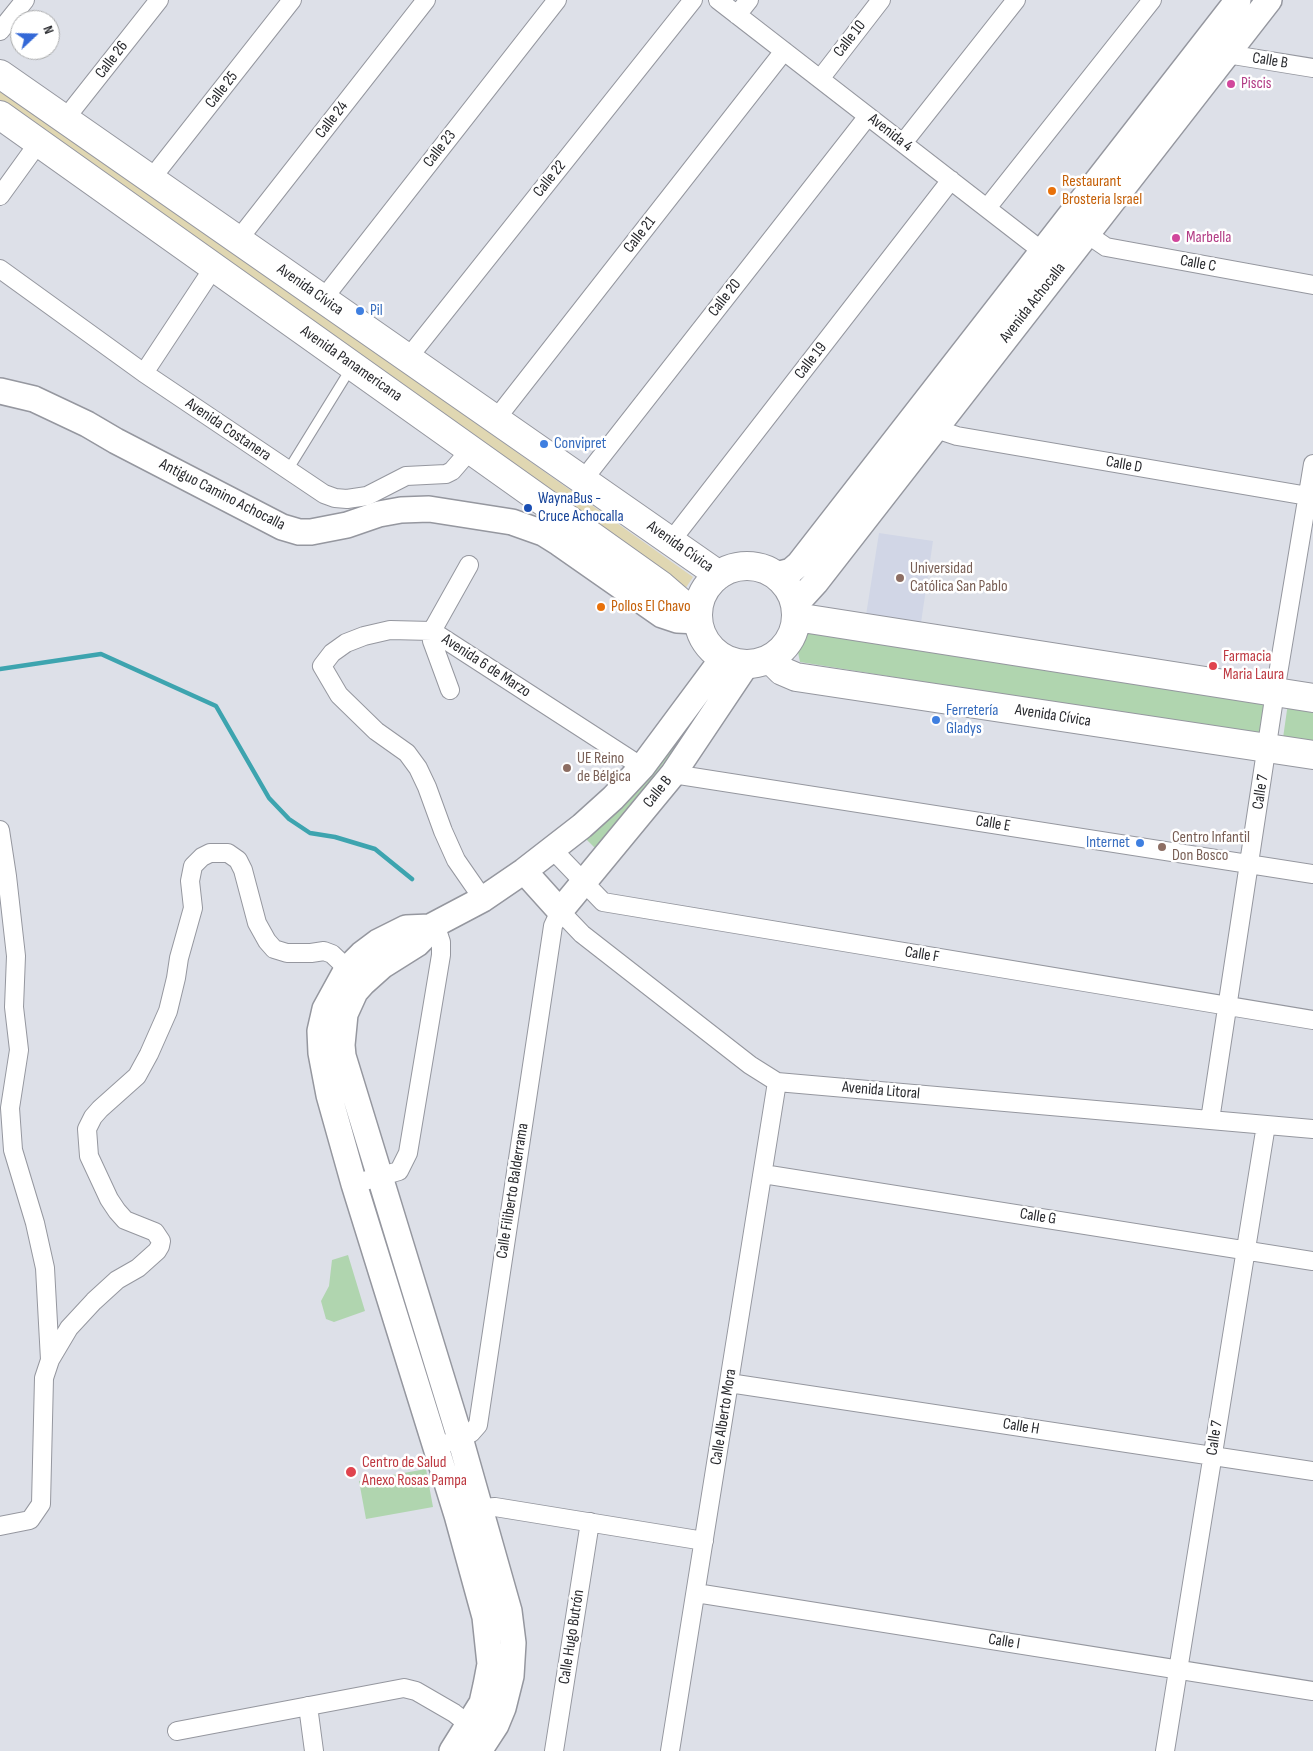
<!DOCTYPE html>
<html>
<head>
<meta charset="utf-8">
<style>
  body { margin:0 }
  #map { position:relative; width:1313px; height:1751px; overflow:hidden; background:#dde0e8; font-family:"Sofia Sans Condensed",sans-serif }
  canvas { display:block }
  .north { position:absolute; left:10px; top:10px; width:50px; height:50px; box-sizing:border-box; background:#fff; border:1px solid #a9aaab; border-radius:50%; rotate:69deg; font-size:14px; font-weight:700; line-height:20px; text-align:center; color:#292a2e }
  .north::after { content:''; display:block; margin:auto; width:18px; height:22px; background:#3368d7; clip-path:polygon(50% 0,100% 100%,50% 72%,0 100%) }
</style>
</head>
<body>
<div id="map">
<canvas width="1313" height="1751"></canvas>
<div class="north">N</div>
</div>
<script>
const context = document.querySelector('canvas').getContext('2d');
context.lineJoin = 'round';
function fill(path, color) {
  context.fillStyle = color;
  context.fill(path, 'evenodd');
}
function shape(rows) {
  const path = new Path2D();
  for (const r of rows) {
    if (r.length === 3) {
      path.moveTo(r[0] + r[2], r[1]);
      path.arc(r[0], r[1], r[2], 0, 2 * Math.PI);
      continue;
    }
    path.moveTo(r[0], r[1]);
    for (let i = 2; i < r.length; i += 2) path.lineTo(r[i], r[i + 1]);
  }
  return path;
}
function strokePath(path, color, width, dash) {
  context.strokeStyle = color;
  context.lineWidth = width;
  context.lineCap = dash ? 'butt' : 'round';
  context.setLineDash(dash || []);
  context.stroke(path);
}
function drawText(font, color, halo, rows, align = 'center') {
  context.font = font + ' "Sofia Sans Condensed",sans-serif';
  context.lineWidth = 5;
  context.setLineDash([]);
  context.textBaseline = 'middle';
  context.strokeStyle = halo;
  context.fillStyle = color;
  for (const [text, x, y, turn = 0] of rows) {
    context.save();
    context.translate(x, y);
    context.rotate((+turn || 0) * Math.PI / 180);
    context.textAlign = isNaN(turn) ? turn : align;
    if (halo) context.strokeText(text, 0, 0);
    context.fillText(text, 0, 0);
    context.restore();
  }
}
const built = shape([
  [879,533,933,541,921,623,866,615]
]);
const green = shape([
  [816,629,1266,700,1261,736,800,662,798,652,804,635],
  [709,697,713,699,598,848,595,848,583,836],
  [1288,703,1313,707,1313,743,1283,738],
  [348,1255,365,1311,334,1322,326,1319,321,1301,329,1286,332,1260],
  [426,1469,433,1507,366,1519,359,1481]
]);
const sand = shape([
  [0,86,693,577,685,589,0,104]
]);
const stream = shape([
  [0,669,101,654,216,706,269,798,289,819,310,833,335,837,375,849,412,879]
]);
const lane = shape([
  [288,470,351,368]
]);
const street = shape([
  [718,0,1051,258],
  [737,15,749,0],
  [0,31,25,0],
  [1228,52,1233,55,1313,68],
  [820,79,881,0],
  [65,119,159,0],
  [903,143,1016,0],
  [151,179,292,0],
  [0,196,39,142],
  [987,208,1152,0],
  [1087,234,1106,247,1313,285],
  [238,240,426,0],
  [0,269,144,373,324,494,335,498,347,499,367,496,406,476,446,474,452,471,471,449],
  [323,299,557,0],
  [408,358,693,0],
  [144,373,214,267],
  [496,419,784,51],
  [937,426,945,432,957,436,1313,497],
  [583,480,868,116],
  [671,541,951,180],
  [450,690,432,641,432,631,469,565],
  [673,774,1313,874],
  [0,830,7,876,16,956,14,1007,19,1050,10,1108,13,1150,35,1223,45,1268,50,1360],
  [553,850,603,902,1313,1020],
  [483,899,456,860,443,831,427,787,418,768,407,753,376,731,339,695,322,666,332,653,346,643,364,636,390,630,432,631,642,767],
  [1210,1120,1275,692,1313,464],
  [763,1174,1313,1261],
  [354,1184,399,1171,408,1153,441,955,441,942,435,924],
  [729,1383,1313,1471],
  [450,1442,471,1433,478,1425,553,926,560,911,582,934,750,1065,777,1082,1313,1129],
  [470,1511,481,1508,495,1507,704,1541],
  [0,1526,30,1520,41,1504,44,1378,50,1360,69,1328,94,1301,117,1280,138,1268,157,1251,160,1246,161,1241,155,1232,125,1220,117,1211,109,1199,89,1156,87,1129,93,1117,100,1109,137,1076,149,1054,168,1011,176,978,179,958,193,908,190,881,193,866,202,857,210,853,228,853,238,860,243,870,257,923,267,941,274,949,287,953,311,953,324,951,332,954,355,976],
  [696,1593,1313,1691],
  [308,1706,314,1751],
  [177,1731,404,1688,416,1691,454,1713,477,1731],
  [554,1751,590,1522],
  [670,1751,777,1082],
  [1165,1751,1266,1125]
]);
const secondary = shape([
  [0,391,34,399,87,424,116,441,282,527,299,532,311,532,347,525,379,514,401,510,429,509,512,522,543,533,559,543,662,615,677,620,698,621],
  [776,575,791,571,799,564,1238,0],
  [795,605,816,582,1269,0],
  [524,871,560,911,673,774,746,665],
  [430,927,425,936,417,944,382,966,363,983,355,992,345,1014,342,1045,343,1056,460,1438,509,1611,513,1643,511,1676,503,1708,496,1725,479,1751],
  [452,1751,482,1703,486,1685,490,1664,485,1617,457,1515,354,1184,329,1095,321,1053,320,1031,325,1009,347,969,362,954,378,942,406,928,430,927,483,899,524,871,582,826,613,798,642,767,723,658]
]);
const primary = shape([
  [0,74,719,575],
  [0,115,662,586,698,617],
  [747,615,49],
  [796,617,1313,698],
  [770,659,782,671,796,677,1313,755]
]);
const markers = [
  [1231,84,5,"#d1479c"],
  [1052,191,5,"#e8710a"],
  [1176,238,5,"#d1479c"],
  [360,311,5,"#3f7fe0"],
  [544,444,5,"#3f7fe0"],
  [528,508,5,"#1a4fb4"],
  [900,578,5,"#8d6e63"],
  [601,607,5,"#e8710a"],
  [1213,666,5,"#e0444e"],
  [936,720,5,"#3f7fe0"],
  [567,768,5,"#8d6e63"],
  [1140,843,5,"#3f7fe0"],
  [1162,847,5,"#8d6e63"],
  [351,1472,6,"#e0444e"]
];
const streetNames = [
  ["Calle 10",850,39,-52],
  ["Calle 26",112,60,-52],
  ["Calle B",1270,61,9],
  ["Calle 25",222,90,-52],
  ["Calle 24",332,120,-52],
  ["Avenida 4",890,133,38],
  ["Calle 23",440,149,-52],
  ["Calle 22",550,179,-51],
  ["Calle 21",640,235,-52],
  ["Calle C",1198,264,10],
  ["Avenida Cívica",310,290,35],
  ["Calle 20",725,298,-52],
  ["Avenida Achocalla",1033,303,-52],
  ["Calle 19",811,361,-52],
  ["Avenida Panamericana",351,364,35],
  ["Avenida Costanera",228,430,34],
  ["Calle D",1124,465,10],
  ["Antiguo Camino Achocalla",222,495,27],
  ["Avenida Cívica",680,547,35],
  ["Avenida 6 de Marzo",486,666,33],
  ["Avenida Cívica",1053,716,9],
  ["Calle B",658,792,-51],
  ["Calle 7",1261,792,-81],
  ["Calle E",993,824,9],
  ["Calle F",922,955,9],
  ["Avenida Litoral",881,1091,5],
  ["Calle Filiberto Balderrama",513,1191,-81],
  ["Calle G",1038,1217,9],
  ["Calle Alberto Mora",724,1417,-81],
  ["Calle H",1021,1427,9],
  ["Calle 7",1215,1438,-81],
  ["Calle Hugo Butrón",572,1637,-81],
  ["Calle I",1004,1642,9]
];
const hotelNames = [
  ["Piscis",1241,84],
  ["Marbella",1186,238]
];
const foodNames = [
  ["Restaurant",1062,182],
  ["Brosteria Israel",1062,200],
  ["Pollos El Chavo",611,607]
];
const shopNames = [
  ["Pil",370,311],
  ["Convipret",554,444],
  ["Ferretería",946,711],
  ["Gladys",946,729],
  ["Internet",1130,843,"right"]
];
const transitNames = [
  ["WaynaBus -",538,499],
  ["Cruce Achocalla",538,517]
];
const educationNames = [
  ["Universidad",910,569],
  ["Católica San Pablo",910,587],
  ["UE Reino",577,759],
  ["de Bélgica",577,777],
  ["Centro Infantil",1172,838],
  ["Don Bosco",1172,856]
];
const healthNames = [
  ["Farmacia",1223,657],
  ["Maria Laura",1223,675],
  ["Centro de Salud",362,1463],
  ["Anexo Rosas Pampa",362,1481]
];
fill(built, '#d1d6e6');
fill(green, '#b0d5af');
fill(sand, '#e0d7b2');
strokePath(stream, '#3da4af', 4.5);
strokePath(lane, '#95979f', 11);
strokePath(street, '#95979f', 20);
strokePath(secondary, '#95979f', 28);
strokePath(primary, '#95979f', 30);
strokePath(lane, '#fff', 9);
strokePath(street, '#fff', 18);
strokePath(secondary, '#fff', 25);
strokePath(primary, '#fff', 28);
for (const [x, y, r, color] of markers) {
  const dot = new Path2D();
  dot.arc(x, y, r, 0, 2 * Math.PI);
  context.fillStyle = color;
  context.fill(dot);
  strokePath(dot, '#fff', 2);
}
drawText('16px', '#292a2e', '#fff', streetNames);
drawText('16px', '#b23c85', '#fff', hotelNames, 'left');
drawText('16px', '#c56008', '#fff', foodNames, 'left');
drawText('16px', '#366cbe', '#fff', shopNames, 'left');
drawText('16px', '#164399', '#fff', transitNames, 'left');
drawText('16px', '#785e54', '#fff', educationNames, 'left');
drawText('16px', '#be3a42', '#fff', healthNames, 'left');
</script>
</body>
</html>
